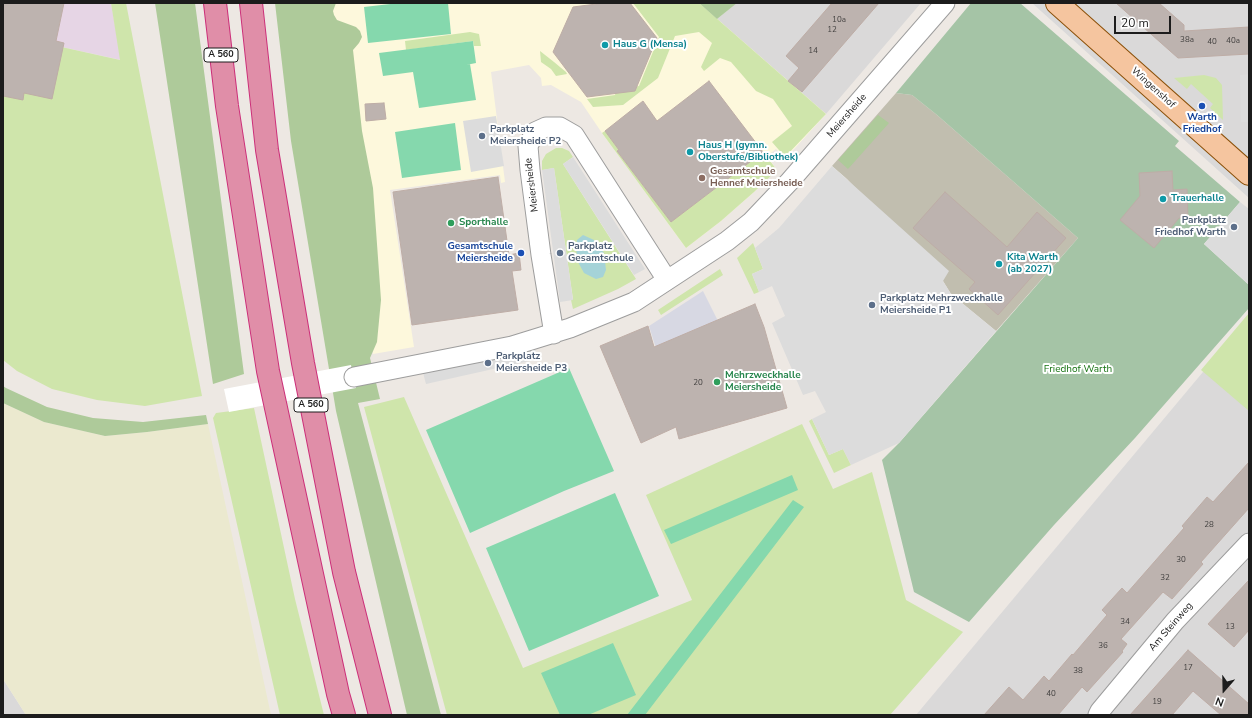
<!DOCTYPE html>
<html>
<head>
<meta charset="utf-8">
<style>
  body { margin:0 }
  #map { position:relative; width:1252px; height:718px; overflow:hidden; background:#ede8e3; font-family:"Nunito Sans",sans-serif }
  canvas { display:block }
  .frame { position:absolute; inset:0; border:4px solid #1c1c1c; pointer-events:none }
  .north { position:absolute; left:1204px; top:670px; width:40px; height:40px; -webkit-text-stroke:3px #fff; paint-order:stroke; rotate:200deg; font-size:11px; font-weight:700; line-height:16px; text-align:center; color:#1c1c1c }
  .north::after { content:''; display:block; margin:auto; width:14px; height:18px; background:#1c1c1c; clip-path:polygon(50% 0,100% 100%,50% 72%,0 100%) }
  .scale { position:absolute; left:1114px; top:16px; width:57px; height:18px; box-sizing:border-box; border:2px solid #1c1c1c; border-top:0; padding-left:5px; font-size:12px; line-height:14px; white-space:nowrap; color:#1c1c1c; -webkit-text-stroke:3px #fff; paint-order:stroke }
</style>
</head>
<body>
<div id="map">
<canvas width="1252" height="718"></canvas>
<div class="frame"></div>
<div class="north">N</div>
<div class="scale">20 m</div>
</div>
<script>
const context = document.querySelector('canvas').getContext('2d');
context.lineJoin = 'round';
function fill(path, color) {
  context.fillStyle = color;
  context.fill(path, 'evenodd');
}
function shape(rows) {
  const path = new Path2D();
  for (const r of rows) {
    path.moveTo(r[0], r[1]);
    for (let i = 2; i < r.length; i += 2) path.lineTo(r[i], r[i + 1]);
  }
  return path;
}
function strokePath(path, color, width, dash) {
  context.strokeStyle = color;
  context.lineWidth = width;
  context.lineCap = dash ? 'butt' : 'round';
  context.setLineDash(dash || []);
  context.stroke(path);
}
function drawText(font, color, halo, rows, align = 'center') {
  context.font = font + ' "Nunito Sans",sans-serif';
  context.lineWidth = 4;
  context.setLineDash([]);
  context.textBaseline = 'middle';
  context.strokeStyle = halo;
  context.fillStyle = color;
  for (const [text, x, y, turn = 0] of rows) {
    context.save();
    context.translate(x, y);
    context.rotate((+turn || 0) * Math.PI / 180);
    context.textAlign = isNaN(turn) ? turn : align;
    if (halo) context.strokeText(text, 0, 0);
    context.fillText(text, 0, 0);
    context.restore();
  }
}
const residential = shape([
  [737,3,921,3,826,114,717,19],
  [1032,3,1249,3,1249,198],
  [1249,317,1249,715,916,715],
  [3,679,26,715,3,715]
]);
const industrial = shape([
  [3,3,111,3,121,60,3,34]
]);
const education = shape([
  [320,3,699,3,826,114,785,159,776,149,767,156,777,170,754,192,721,221,686,248,602,133,581,102,551,85,542,86,541,78,529,65,491,72,505,182,501,183,500,175,390,190,414,347,373,354]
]);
const construction = shape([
  [896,93,912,95,937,115,1078,238,996,331,951,294,943,281,847,179,832,166]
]);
const farmland = shape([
  [3,403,44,422,105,436,147,432,208,424,271,715,26,715,3,679]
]);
const grass = shape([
  [111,3,126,3,202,396,145,406,97,400,52,389,17,371,3,360,3,34,120,60],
  [633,3,699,3,826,114,785,157,772,142,792,126,773,99,756,91,731,62,720,58,704,71,701,67,712,43,699,32,675,36,658,78,623,105,593,107,587,99,615,95,616,90,639,86,659,37],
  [470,32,479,34,481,46,474,46,473,41,406,50,405,41],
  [540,51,554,62,566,72,567,74,556,76,551,69,541,62],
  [1204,75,1216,78,1222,85,1223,120,1210,108,1213,104,1191,84,1187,89,1174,78],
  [605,131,619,150,617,151,671,222,763,152,777,170,754,192,721,221,686,248,602,133],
  [556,148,562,148,569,151,573,157,563,164,636,279,618,289,573,309,571,300,573,299,554,168,542,170,542,161,546,154],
  [753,243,763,269,752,274,759,292,754,294,737,258],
  [720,269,723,275,661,315,658,310],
  [1249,313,1249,411,1201,370],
  [404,397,523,668,692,600,646,495,802,424,833,489,872,472,906,600,963,632,890,715,447,715,364,407],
  [254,408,295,599,324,715,280,715,213,418,216,413],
  [812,419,829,455,843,449,851,465,834,473,809,421]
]);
const forest = shape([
  [155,3,195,3,244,374,213,384],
  [275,3,336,3,333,11,334,15,337,20,356,27,360,31,362,37,359,43,353,50,362,131,373,188,381,300,377,342,370,358,380,399,358,403,441,715,407,715,336,411,291,141],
  [699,3,737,3,717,19],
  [878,115,889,123,848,169,838,160],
  [3,386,6,388,47,407,93,418,143,422,206,415,208,424,147,432,105,436,44,422,3,403]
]);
const cemetery = shape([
  [971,3,1020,3,1179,141,1175,146,1240,202,1204,244,1249,285,1249,308,1135,438,1054,525,969,622,914,592,882,460,899,443,1078,238,937,115,912,95,896,93]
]);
const pitch = shape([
  [399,3,448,3,451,34,368,43,364,7],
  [473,41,476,63,466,65,470,64,476,100,419,108,413,72,383,76,379,53],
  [455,123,461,170,402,178,395,132],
  [569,368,614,471,564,491,470,533,426,430],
  [792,475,798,490,671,544,664,530],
  [615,493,659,596,529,651,486,548],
  [793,500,804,507,645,715,627,715],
  [613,643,636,695,588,715,560,715,541,673]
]);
const parking = shape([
  [1249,74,1249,122,1241,122,1240,75],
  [496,116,504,166,471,172,463,121],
  [573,157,645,269,634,275,563,164],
  [832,166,949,271,943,281,951,294,996,331,899,443,851,465,843,449,829,455,812,419,826,412,815,391,803,395,772,323,785,316,772,286,759,292,752,274,763,269,755,248,779,228],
  [554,168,573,300,560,302,542,170],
  [1240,202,1249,209,1249,285,1204,244],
  [534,345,538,359,426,384,422,369]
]);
const plaza = shape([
  [703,291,727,339,660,361,649,326]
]);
const water = shape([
  [583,235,594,240,604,253,606,270,603,277,596,279,584,273,578,262,576,249,577,240]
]);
const pier = shape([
  [351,365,356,388,229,412,224,389]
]);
const building = shape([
  [3,3,64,3,56,41,64,43,52,99,24,93,23,100,3,96,3,3],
  [604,3,630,3,657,38,635,91,587,97,553,52,573,7,604,3],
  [832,3,879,3,802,92,788,81,799,68,786,56,832,3],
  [1116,3,1159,3,1184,25,1184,31,1249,27,1249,54,1178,58,1116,3],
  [709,81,763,152,671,222,617,151,619,150,605,131,643,101,657,121,709,81],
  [384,103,386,119,366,121,365,104,384,103],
  [1172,171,1173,190,1187,189,1188,218,1179,218,1154,248,1120,220,1140,196,1139,173,1172,171],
  [498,177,509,255,519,253,521,270,512,271,518,310,412,325,393,192,498,177],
  [945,192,1007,247,1037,212,1066,238,998,315,969,289,975,282,913,228,945,192],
  [755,304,764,327,787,408,679,439,676,427,641,443,600,346,648,326,654,347,755,304],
  [1249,462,1249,508,1201,562,1203,564,1172,599,1163,592,1121,639,1127,644,1122,651,1123,652,1087,692,1082,687,1058,715,984,715,1009,687,1023,700,1044,676,1049,681,1072,654,1073,655,1107,615,1102,610,1122,588,1127,593,1184,528,1182,526,1207,497,1213,502,1249,462],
  [1249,580,1249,630,1234,647,1208,624,1249,580],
  [1188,650,1249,704,1249,715,1221,715,1193,691,1172,715,1130,715,1188,650]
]);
const minor = shape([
  [554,334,541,255,530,170,528,146,535,132,546,127,560,127,574,135,667,280],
  [354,377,512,346,570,328,634,302,727,241,751,222,790,181,945,3],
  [1098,715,1100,711,1175,621,1249,543]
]);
const major = shape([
  [1057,3,1249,174]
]);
const highway = shape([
  [215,3,227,106,268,371,338,694,344,715],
  [251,3,267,150,303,363,344,572,380,715]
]);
const markers = [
  [605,45,4,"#0f9aa8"],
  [1202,106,4,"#1a4fb4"],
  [482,136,4,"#5c6f8a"],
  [690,152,4,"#0f9aa8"],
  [702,178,4,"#8d6e63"],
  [1163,199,4,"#0f9aa8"],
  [451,223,4,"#2e9e5b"],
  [1234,227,4,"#5c6f8a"],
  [521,253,4,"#1a4fb4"],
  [560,253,4,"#5c6f8a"],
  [999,264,4,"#0f9aa8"],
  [872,305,4,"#5c6f8a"],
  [488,363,4,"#5c6f8a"],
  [717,382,4,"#2e9e5b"]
];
const numberNames = [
  ["10a",839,20],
  ["12",832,30],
  ["38a",1187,40],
  ["40a",1233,41],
  ["40",1212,42],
  ["14",813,51],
  ["20",698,383],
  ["28",1209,525],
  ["30",1181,560],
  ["32",1165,578],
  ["34",1125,622],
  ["13",1230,627],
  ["36",1103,646],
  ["17",1188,668],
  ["38",1078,671],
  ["40",1051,694],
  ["19",1157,702]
];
const shields = [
  [221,55,34],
  [311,405,34]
];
const shieldNames = [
  ["A 560",221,55],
  ["A 560",311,405]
];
const cultureNames = [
  ["Haus G (Mensa)",613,45],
  ["Haus H (gymn.",698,146],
  ["Oberstufe/Bibliothek)",698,158],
  ["Trauerhalle",1171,199],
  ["Kita Warth",1007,258],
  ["(ab 2027)",1007,270]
];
const streetNames = [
  ["Wingenshof",1153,88,42],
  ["Meiersheide",847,116,-49],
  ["Meiersheide",532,185,-97],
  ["Am Steinweg",1171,627,-49]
];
const transitNames = [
  ["Warth",1202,118],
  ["Friedhof",1202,130],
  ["Gesamtschule",513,247,"right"],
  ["Meiersheide",513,259,"right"]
];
const serviceNames = [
  ["Parkplatz",490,130],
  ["Meiersheide P2",490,142],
  ["Parkplatz",1226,221,"right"],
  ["Friedhof Warth",1226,233,"right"],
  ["Parkplatz",568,247],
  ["Gesamtschule",568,259],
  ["Parkplatz Mehrzweckhalle",880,299],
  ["Meiersheide P1",880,311],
  ["Parkplatz",496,357],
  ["Meiersheide P3",496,369]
];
const educationNames = [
  ["Gesamtschule",710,172],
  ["Hennef Meiersheide",710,184]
];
const leisureNames = [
  ["Sporthalle",459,223],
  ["Mehrzweckhalle",725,376],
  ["Meiersheide",725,388]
];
const parkNames = [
  ["Friedhof Warth",1078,370]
];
fill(residential, '#dad9d9');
fill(industrial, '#e6d5e5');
fill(education, '#fdf8dc');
fill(construction, '#c1beaf');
fill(farmland, '#ebe9cf');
fill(grass, '#cfe5ab');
fill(forest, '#aeca9a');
fill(cemetery, '#a5c4a6');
fill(pitch, '#85d8ad');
fill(parking, '#dcdcdc');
fill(plaza, '#d7d8e3');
fill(water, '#a5d3d8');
fill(pier, '#fff');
fill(building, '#bdb3af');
strokePath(building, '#beada6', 1);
strokePath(minor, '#9d9d9d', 21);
strokePath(major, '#8b5009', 24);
strokePath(highway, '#cc2f79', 24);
strokePath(minor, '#fff', 19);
strokePath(major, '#f5c59f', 22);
strokePath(highway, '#e08ea8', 22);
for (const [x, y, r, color] of markers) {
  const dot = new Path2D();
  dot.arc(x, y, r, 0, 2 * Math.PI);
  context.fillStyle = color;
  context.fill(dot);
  strokePath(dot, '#fff', 1.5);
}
drawText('8px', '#444241', null, numberNames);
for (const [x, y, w] of shields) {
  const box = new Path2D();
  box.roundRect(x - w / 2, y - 7, w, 14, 3);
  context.fillStyle = '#fff';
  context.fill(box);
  strokePath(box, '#1c1c1c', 1);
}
drawText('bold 9px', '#1c1c1c', null, shieldNames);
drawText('bold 10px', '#0d838f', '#fff', cultureNames, 'left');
drawText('10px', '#1c1c1c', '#fff', streetNames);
drawText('bold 10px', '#164399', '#fff', transitNames);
drawText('bold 10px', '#4e5e75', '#fff', serviceNames, 'left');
drawText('bold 10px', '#785e54', '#fff', educationNames, 'left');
drawText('bold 10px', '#27864d', '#fff', leisureNames, 'left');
drawText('10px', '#167312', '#fff', parkNames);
</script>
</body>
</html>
